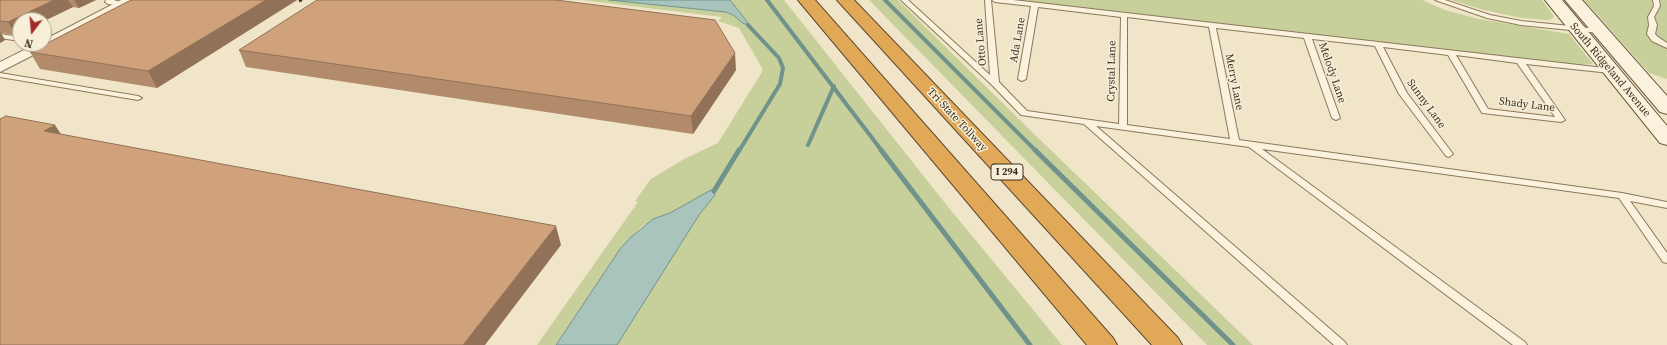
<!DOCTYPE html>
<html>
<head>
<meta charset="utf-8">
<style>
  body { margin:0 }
  #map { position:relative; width:1667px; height:345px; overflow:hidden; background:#f0e5c8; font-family:"Source Serif 4",serif }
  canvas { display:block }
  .north { position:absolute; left:12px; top:12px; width:40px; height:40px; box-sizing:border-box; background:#f7efd8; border:1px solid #ada28e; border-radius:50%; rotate:196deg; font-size:11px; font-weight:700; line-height:16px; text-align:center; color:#3d2f20 }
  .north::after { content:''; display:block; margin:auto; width:14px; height:18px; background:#9f2c29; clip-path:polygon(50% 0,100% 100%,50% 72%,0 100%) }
</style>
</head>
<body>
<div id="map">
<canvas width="1667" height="345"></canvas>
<div class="north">N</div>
</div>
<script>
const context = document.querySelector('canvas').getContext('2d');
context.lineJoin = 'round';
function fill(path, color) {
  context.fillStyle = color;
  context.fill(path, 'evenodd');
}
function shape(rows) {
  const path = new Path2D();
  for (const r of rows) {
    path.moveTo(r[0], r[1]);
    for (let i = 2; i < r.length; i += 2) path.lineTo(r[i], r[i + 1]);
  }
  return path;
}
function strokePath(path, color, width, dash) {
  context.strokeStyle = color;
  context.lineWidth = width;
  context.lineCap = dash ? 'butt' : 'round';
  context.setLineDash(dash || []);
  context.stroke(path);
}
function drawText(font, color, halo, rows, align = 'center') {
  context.font = font + ' "Source Serif 4",serif';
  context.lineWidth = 3;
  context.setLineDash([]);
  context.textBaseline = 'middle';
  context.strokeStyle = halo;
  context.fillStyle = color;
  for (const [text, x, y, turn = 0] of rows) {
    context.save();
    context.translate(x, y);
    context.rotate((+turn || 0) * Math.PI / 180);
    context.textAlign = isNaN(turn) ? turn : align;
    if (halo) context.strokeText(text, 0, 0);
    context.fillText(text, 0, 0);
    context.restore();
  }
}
const green = shape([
  [581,0,609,0,726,12,733,15,744,24,738,10,730,0,784,0,945,203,1062,345,617,345,699,215,715,195,706,193,670,213,653,219,641,227,620,249,556,345,537,345,638,202,635,201,651,179,684,159,718,143,762,72,762,68,739,28,718,21,722,17],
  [869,0,898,0,1031,131,1253,345,1207,345],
  [1009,0,1422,0,1445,10,1479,19,1569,34,1593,64,1578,65],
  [1451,0,1542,0,1554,16,1552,19,1547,20,1521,18,1480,9],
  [1584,0,1667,0,1667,79,1649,73]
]);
const water = shape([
  [609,0,730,0,749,24,744,24,733,15,726,12,609,0],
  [711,190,714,191,715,195,699,215,617,345,556,345,620,249,631,237,653,219,670,213,711,190]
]);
const streamFar1 = shape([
  [767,0,882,151],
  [885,0,1036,151],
  [808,145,834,86],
  [739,151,780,84,783,68,779,58,748,25]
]);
const stream = shape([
  [881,150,1030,345],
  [1035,150,1233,345],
  [714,191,739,150]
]);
const service = shape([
  [106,0,114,0,125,4,122,6,108,4,105,2,106,0],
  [901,0,908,0,990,75,985,0,991,0,999,82,1027,111,1119,124,1121,17,1038,7,1026,79,1022,81,1018,79,1031,6,995,2,992,0,1013,0,1613,69,1614,71,1610,73,1526,64,1565,120,1561,122,1482,113,1448,55,1383,47,1407,93,1453,154,1449,157,1446,156,1399,94,1375,46,1312,39,1340,118,1336,120,1332,118,1304,38,1216,28,1239,140,1622,193,1667,202,1667,208,1630,201,1667,253,1667,263,1663,262,1619,198,1262,149,1525,342,1527,345,1513,345,1249,147,1096,126,1345,342,1347,345,1334,345,1084,124,1021,115,992,85,901,0],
  [1127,17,1209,27,1230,139,1127,125,1127,17],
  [1456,55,1517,63,1555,117,1488,109,1456,55],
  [1435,0,1445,0,1490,15,1521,21,1599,29,1603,31,1599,33,1521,25,1487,18,1435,0],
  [1653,0,1659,0,1660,6,1654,17,1657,25,1655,34,1658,37,1667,43,1667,48,1652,41,1647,34,1649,25,1648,17,1654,6,1653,0],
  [0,34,20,37,20,41,0,38,0,34],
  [0,73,138,96,142,98,138,100,0,77,0,73]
]);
const minor = shape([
  [121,0,137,0,135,3,0,72,0,62,36,44,44,44,44,40,121,0]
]);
const secondary = shape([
  [1545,0,1562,0,1667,126,1667,145,1660,143,1545,0],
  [1565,0,1582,0,1667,96,1667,114,1660,112,1565,0]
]);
const motorway = shape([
  [798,0,815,0,1113,338,1117,345,1087,345,798,0],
  [837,0,854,0,1178,338,1182,345,1152,345,837,0]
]);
const rail = shape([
  [299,1,302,0]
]);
const wall = shape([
  [0,0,96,0,79,8,73,7,44,21,44,20,16,35,1,33,5,40,0,43],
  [131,0,297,0,157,88,40,69,30,52],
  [239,50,736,70,693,134,246,67]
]);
const shadedWall = shape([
  [54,0,68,0,73,7,44,21,44,20,20,20,20,33,16,35,8,22],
  [74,0,96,0,79,8],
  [266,0,297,0,157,88,148,71],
  [0,32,5,40,0,43],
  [735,53,736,70,693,134,691,116],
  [55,125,66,142,44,131],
  [556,226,561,245,485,345,463,345]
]);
const building = shape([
  [0,0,54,0,8,22,0,21,0,0],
  [131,0,266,0,148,71,30,52,131,0],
  [317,0,556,0,715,20,735,53,691,116,239,50,317,0],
  [6,116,55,125,44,131,556,226,463,345,0,345,0,119,6,116]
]);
const shields = [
  [1007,172,32]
];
const shieldNames = [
  ["I 294",1007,172]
];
const streetNames = [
  ["Ada Lane",1018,40,-80],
  ["Otto Lane",981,42,-95],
  ["South Ridgeland Avenue",1610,70,50],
  ["Crystal Lane",1112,71,-89],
  ["Melody Lane",1332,73,71],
  ["Merry Lane",1234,82,79],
  ["Sunny Lane",1426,104,54],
  ["Shady Lane",1527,105,7],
  ["Tri-State Tollway",957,120,47]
];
fill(green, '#c7cf9b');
fill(water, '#a9c4bd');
strokePath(water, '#6f938b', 1);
strokePath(streamFar1, '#6f938b', 4);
strokePath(stream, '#6f938b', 5);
strokePath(service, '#8d785c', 2);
strokePath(minor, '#8d785c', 2);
strokePath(secondary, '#6f593f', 2);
strokePath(motorway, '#5b4530', 2);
fill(service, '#faf2dc');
fill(minor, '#faf2dc');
fill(secondary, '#faf2dc');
fill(motorway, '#e1a957');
strokePath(rail, '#3d2f20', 2.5, [6, 6]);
fill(wall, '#b28b6b');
fill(shadedWall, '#917157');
fill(building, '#cfa27c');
strokePath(building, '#917157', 1);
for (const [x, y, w] of shields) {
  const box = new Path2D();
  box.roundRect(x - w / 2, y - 8, w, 16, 3);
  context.fillStyle = '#f7efd8';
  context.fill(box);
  strokePath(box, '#3d2f20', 1);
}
drawText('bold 10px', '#3d2f20', null, shieldNames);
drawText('11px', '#3d2f20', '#f7efd8', streetNames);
</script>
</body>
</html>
